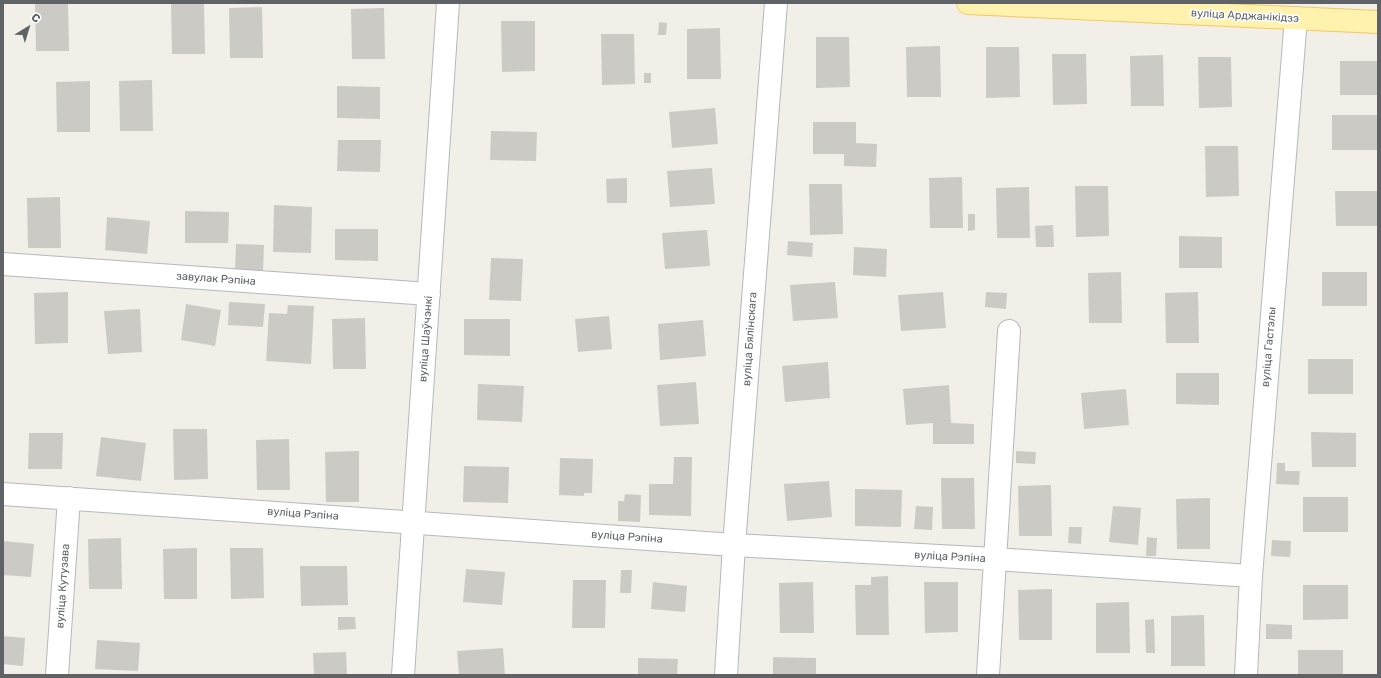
<!DOCTYPE html>
<html>
<head>
<meta charset="utf-8">
<style>
  body { margin:0 }
  #map { position:relative; width:1381px; height:678px; overflow:hidden; background:#f1efe8; font-family:Rubik,sans-serif }
  canvas { display:block }
  .frame { position:absolute; inset:0; border:4px solid #5f6368; pointer-events:none }
  .north { position:absolute; left:8px; top:8px; width:40px; height:40px; -webkit-text-stroke:3px #fff; paint-order:stroke; rotate:38deg; font-size:11px; font-weight:700; line-height:16px; text-align:center; color:#5f6368 }
  .north::after { content:''; display:block; margin:auto; width:14px; height:18px; background:#5f6368; clip-path:polygon(50% 0,100% 100%,50% 72%,0 100%) }
</style>
</head>
<body>
<div id="map">
<canvas width="1381" height="678"></canvas>
<div class="frame"></div>
<div class="north">С</div>
</div>
<script>
const context = document.querySelector('canvas').getContext('2d');
context.lineJoin = 'round';
function fill(path, color) {
  context.fillStyle = color;
  context.fill(path, 'evenodd');
}
function shape(rows) {
  const path = new Path2D();
  for (const r of rows) {
    path.moveTo(r[0], r[1]);
    for (let i = 2; i < r.length; i += 2) path.lineTo(r[i], r[i + 1]);
  }
  return path;
}
function strokePath(path, color, width, dash) {
  context.strokeStyle = color;
  context.lineWidth = width;
  context.lineCap = dash ? 'butt' : 'round';
  context.setLineDash(dash || []);
  context.stroke(path);
}
function drawText(font, color, halo, rows, align = 'center') {
  context.font = font + ' Rubik,sans-serif';
  context.lineWidth = 3;
  context.setLineDash([]);
  context.textBaseline = 'middle';
  context.strokeStyle = halo;
  context.fillStyle = color;
  for (const [text, x, y, turn = 0] of rows) {
    context.save();
    context.translate(x, y);
    context.rotate((+turn || 0) * Math.PI / 180);
    context.textAlign = isNaN(turn) ? turn : align;
    if (halo) context.strokeText(text, 0, 0);
    context.fillText(text, 0, 0);
    context.restore();
  }
}
const building = shape([
  [35,3,68,3,69,51,36,51],
  [204,3,205,54,172,54,171,4],
  [262,7,263,58,230,58,229,8],
  [384,8,385,59,352,59,351,9],
  [501,21,535,21,535,71,502,72],
  [659,22,667,23,666,35,658,35],
  [720,28,721,79,687,79,687,29],
  [601,34,634,34,635,84,602,85],
  [816,37,849,37,850,87,816,88],
  [940,46,941,97,907,97,906,47],
  [986,47,1019,47,1020,97,986,98],
  [1052,54,1086,54,1087,104,1053,105],
  [1163,55,1164,106,1131,106,1130,56],
  [1198,57,1231,57,1232,107,1199,108],
  [1340,61,1378,61,1378,95,1340,95],
  [644,73,651,73,651,83,644,83],
  [152,80,153,131,120,131,119,81],
  [90,81,90,132,57,132,56,82],
  [337,86,380,87,380,119,337,118],
  [715,108,718,144,672,148,669,112],
  [1332,115,1377,115,1377,150,1332,150],
  [813,122,856,122,856,143,877,144,876,167,844,166,844,154,813,154],
  [491,131,537,132,536,161,490,160],
  [338,140,381,140,380,172,337,171],
  [1205,146,1238,146,1239,196,1206,197],
  [712,168,715,204,670,207,667,171],
  [962,177,963,228,930,228,929,178],
  [627,178,627,203,607,203,606,179],
  [809,184,842,184,843,234,810,235],
  [1075,186,1108,186,1109,236,1076,237],
  [1029,187,1030,238,997,238,996,188],
  [1335,191,1378,191,1378,226,1336,226],
  [60,197,61,248,28,248,27,198],
  [274,205,312,207,311,253,273,252],
  [185,211,229,212,228,243,185,243],
  [968,214,975,214,975,230,968,231],
  [107,217,150,221,147,254,105,250],
  [1053,225,1054,247,1036,247,1035,226],
  [335,229,378,229,378,261,335,260],
  [707,230,710,266,665,269,662,233],
  [1179,236,1222,237,1222,268,1179,268],
  [788,241,813,243,812,257,787,255],
  [236,244,264,245,263,272,235,271],
  [854,247,887,249,886,277,853,275],
  [491,258,523,259,521,301,489,300],
  [1121,272,1122,323,1089,323,1088,273],
  [1322,272,1367,272,1367,306,1322,306],
  [835,282,838,318,793,321,790,285],
  [68,292,68,343,35,344,34,293],
  [943,292,946,328,901,331,898,295],
  [986,292,1007,293,1006,309,985,307],
  [1198,292,1199,343,1166,343,1165,293],
  [229,302,265,304,263,327,228,325],
  [186,304,221,310,215,346,181,340],
  [288,305,314,306,311,364,266,361,269,313,287,314],
  [140,309,142,352,108,354,104,311],
  [609,316,612,349,578,352,575,319],
  [365,318,366,369,333,369,332,319],
  [464,319,510,319,510,356,464,355],
  [703,320,706,356,660,360,658,324],
  [1308,359,1353,359,1353,394,1308,394],
  [828,362,830,398,785,402,782,366],
  [1176,373,1219,373,1219,405,1176,404],
  [696,382,699,424,660,426,657,385],
  [478,384,524,386,522,422,477,420],
  [949,385,951,423,974,424,974,444,933,444,933,423,906,425,903,389],
  [1126,389,1129,425,1084,429,1081,393],
  [173,429,207,429,208,479,174,480],
  [1311,432,1356,433,1356,467,1312,467],
  [29,433,63,433,62,469,28,469],
  [101,437,146,443,141,481,96,476],
  [289,439,290,490,257,490,256,440],
  [359,451,359,502,326,502,325,452],
  [1016,451,1036,452,1035,464,1016,463],
  [674,457,692,457,691,516,649,515,649,484,673,484],
  [560,458,593,459,592,493,584,493,584,496,559,495],
  [1277,463,1285,463,1285,471,1300,471,1299,485,1276,484],
  [464,466,509,467,508,503,463,502],
  [941,478,974,478,975,529,942,529],
  [829,481,832,517,787,521,784,484],
  [1051,485,1052,536,1019,536,1018,486],
  [855,489,902,490,901,527,855,526],
  [625,494,641,495,640,522,618,521,618,501,624,501],
  [1303,497,1348,497,1348,532,1303,532],
  [1210,498,1210,549,1177,549,1176,499],
  [916,506,933,507,932,530,914,529],
  [1113,506,1141,508,1138,545,1109,542],
  [1069,527,1082,527,1081,544,1068,543],
  [1147,537,1157,538,1156,556,1146,556],
  [121,538,122,589,89,589,88,539],
  [1272,540,1291,541,1290,557,1271,556],
  [3,541,34,544,31,577,3,575],
  [197,548,197,599,164,599,163,549],
  [230,548,263,548,264,598,231,599],
  [300,566,347,566,348,605,301,606],
  [466,569,505,572,502,605,463,602],
  [621,570,632,570,631,593,620,593],
  [888,576,889,635,856,635,855,585,871,585,871,577],
  [573,580,606,580,605,628,572,628],
  [653,582,687,586,685,612,651,609],
  [813,582,814,633,780,633,779,583],
  [924,582,958,582,958,632,925,633],
  [1303,585,1348,585,1348,619,1303,620],
  [1052,589,1052,640,1019,640,1018,590],
  [1129,602,1130,653,1096,653,1096,603],
  [1204,615,1205,666,1171,666,1171,616],
  [338,617,355,617,356,629,338,630],
  [1154,619,1155,653,1146,653,1145,620],
  [1266,624,1292,625,1292,639,1266,639],
  [3,636,25,638,23,666,3,664],
  [97,640,140,643,138,671,95,669],
  [503,648,505,675,459,675,457,651],
  [1298,650,1343,650,1343,675,1298,675],
  [346,652,347,675,314,675,313,653],
  [773,657,816,658,816,675,773,675],
  [638,658,678,659,677,675,638,675]
]);
const minor = shape([
  [3,264,429,294],
  [3,494,734,545,995,559,1251,576],
  [57,675,69,498],
  [403,675,448,3],
  [726,675,734,545,776,3],
  [988,675,1009,331],
  [1246,675,1251,576,1296,18]
]);
const major = shape([
  [968,3,1378,22]
]);
const streetNames = [
  ["вуліца Арджанікідзэ",1245,16,3],
  ["завулак Рэпіна",216,279,4],
  ["вуліца Шаўчэнкі",426,339,-86],
  ["вуліца Бялінскага",750,339,-86],
  ["вуліца Гастэлы",1269,347,-85],
  ["вуліца Рэпіна",303,514,4],
  ["вуліца Рэпіна",627,537,4],
  ["вуліца Рэпіна",950,557,3],
  ["вуліца Кутузава",63,586,-86]
];
fill(building, '#cccac5');
strokePath(minor, '#b5b8bc', 24);
strokePath(major, '#f2c960', 24);
strokePath(minor, '#fff', 22);
strokePath(major, '#fff2af', 22);
drawText('11px', '#5f6368', '#fff', streetNames);
</script>
</body>
</html>
